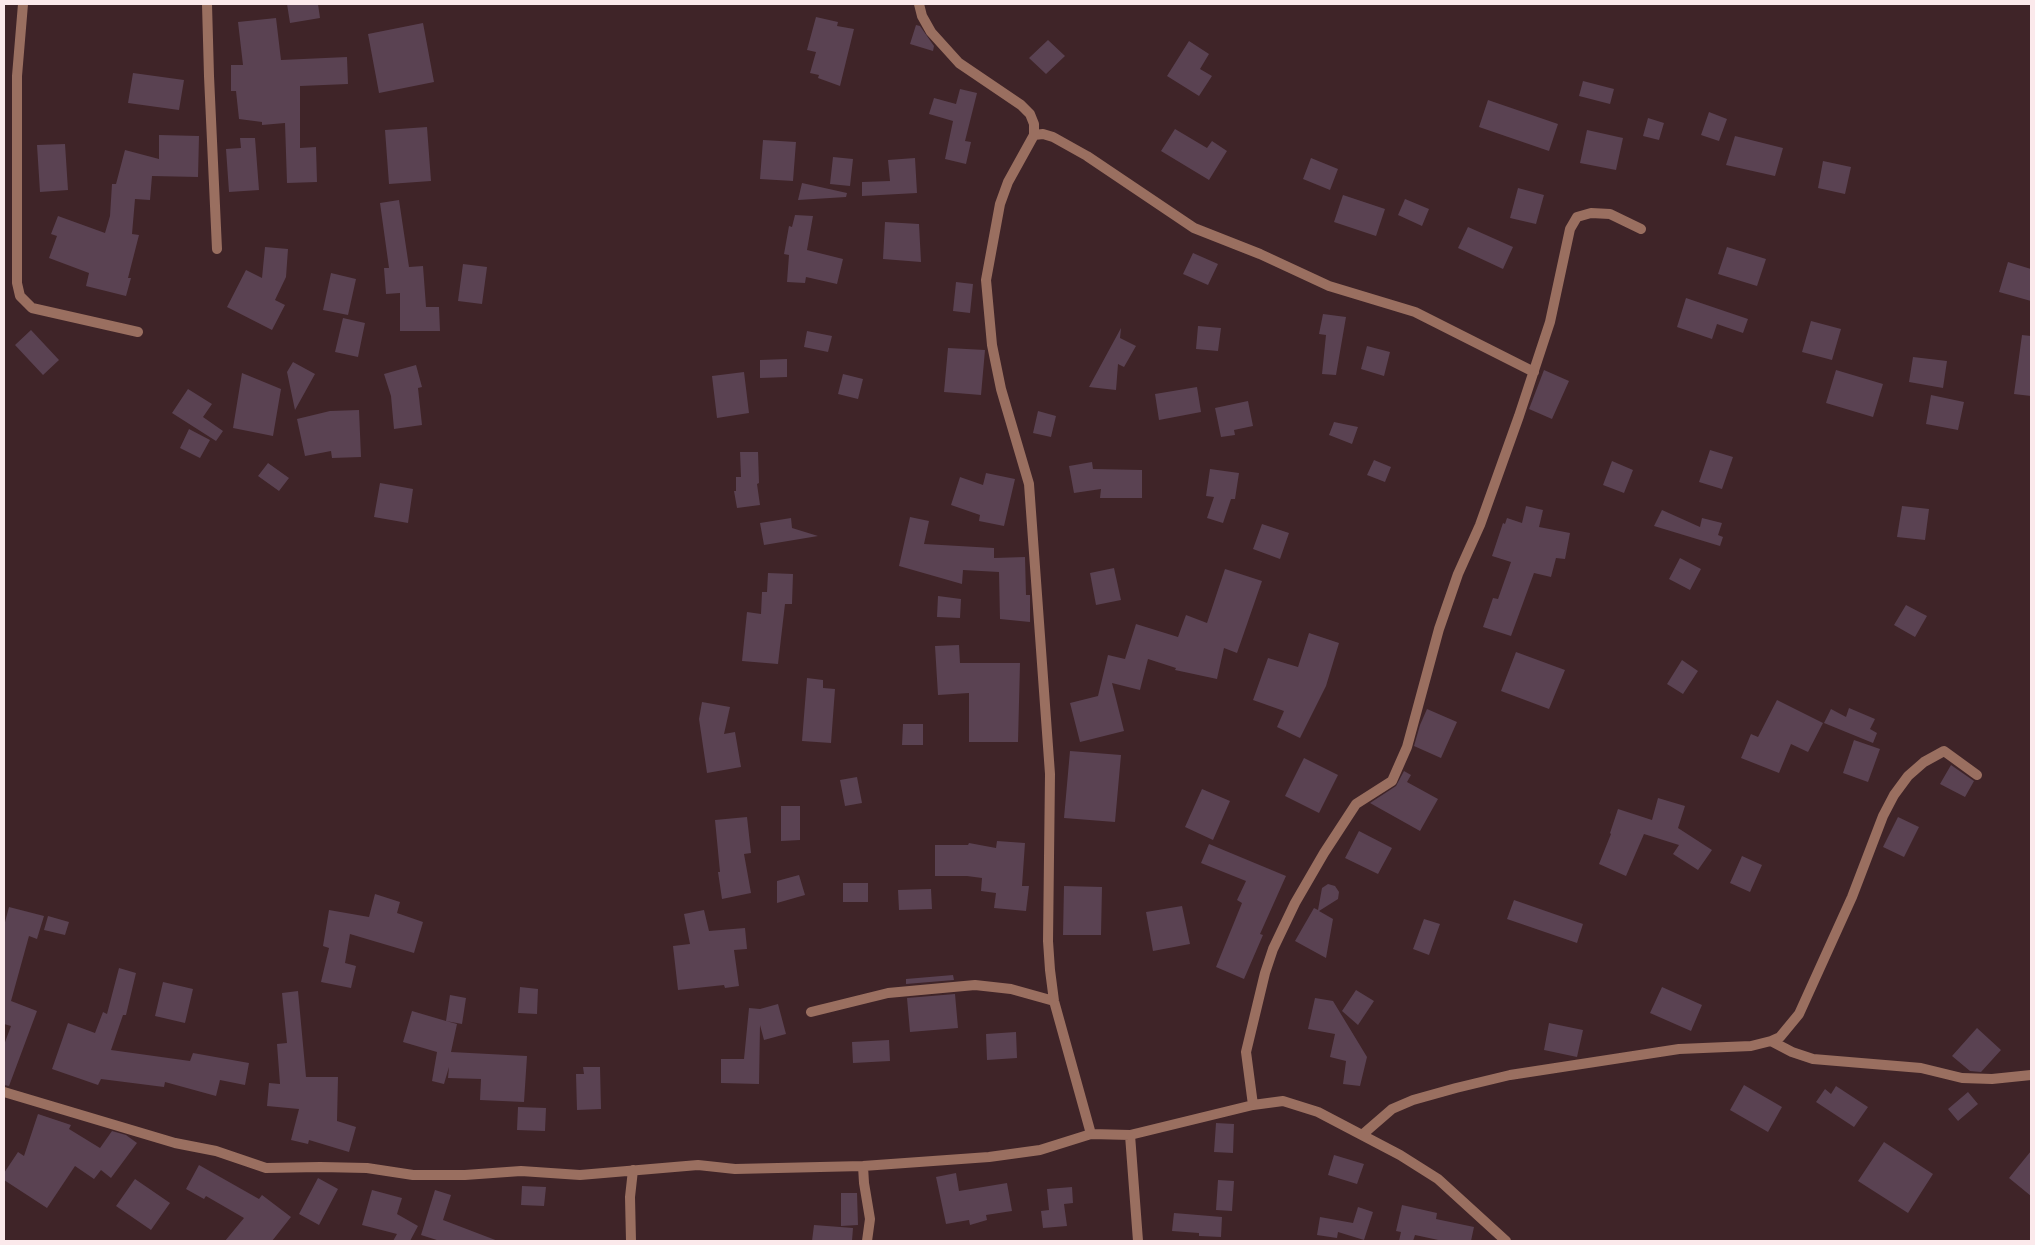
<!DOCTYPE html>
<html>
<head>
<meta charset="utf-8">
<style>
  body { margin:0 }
  #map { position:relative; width:2035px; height:1245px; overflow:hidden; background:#3f2428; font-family:Lato,sans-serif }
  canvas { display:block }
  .frame { position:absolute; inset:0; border:5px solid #fbe9eb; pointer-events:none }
</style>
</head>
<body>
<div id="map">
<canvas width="2035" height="1245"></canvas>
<div class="frame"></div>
</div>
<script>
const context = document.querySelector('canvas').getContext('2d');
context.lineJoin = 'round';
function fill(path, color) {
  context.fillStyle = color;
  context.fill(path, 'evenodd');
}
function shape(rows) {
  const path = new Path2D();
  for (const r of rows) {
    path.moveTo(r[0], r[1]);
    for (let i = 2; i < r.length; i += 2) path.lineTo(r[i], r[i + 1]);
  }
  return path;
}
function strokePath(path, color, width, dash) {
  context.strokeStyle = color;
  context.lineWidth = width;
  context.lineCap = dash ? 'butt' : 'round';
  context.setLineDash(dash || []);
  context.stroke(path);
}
const building = shape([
  [287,4,318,4,320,18,290,23],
  [816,17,838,22,837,26,854,29,840,86,818,78,819,75,810,73,816,52,807,50],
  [276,18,281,60,347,57,348,84,300,86,300,148,316,147,317,182,287,183,285,123,262,125,262,122,239,119,236,91,231,91,231,65,243,65,238,22],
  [423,23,434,82,379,93,368,34],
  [916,25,920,26,934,46,933,51,910,44],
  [1048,40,1065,56,1046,74,1029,58],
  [1189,41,1209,54,1200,69,1212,76,1199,96,1167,76],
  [133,73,184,80,179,110,128,103],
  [1583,81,1614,89,1610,104,1579,96],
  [960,89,977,93,965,141,971,142,966,164,945,159,953,121,929,114,934,98,956,104],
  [1488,100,1558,124,1549,151,1479,127],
  [1709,112,1727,119,1719,141,1701,135],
  [1648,118,1664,123,1659,140,1643,136],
  [427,127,431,181,389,184,385,130],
  [1175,129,1207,148,1212,141,1227,151,1209,180,1161,151],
  [1587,130,1623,138,1616,170,1580,163],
  [159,135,199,136,198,177,152,176,150,200,135,199,132,234,139,235,128,278,131,278,126,296,86,286,89,273,49,258,57,236,51,234,58,216,105,233,110,216,112,184,116,184,125,150,159,159],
  [1735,136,1783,148,1775,176,1726,165],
  [240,138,255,138,259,190,229,192,226,149,241,148],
  [763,140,796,142,793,181,760,179],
  [65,144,68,190,40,192,37,145],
  [833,157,853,159,850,186,830,184],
  [915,158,917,193,862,196,862,182,890,181,888,160],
  [1311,158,1338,169,1330,190,1303,179],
  [1823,161,1851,167,1845,194,1818,188],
  [802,183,847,193,846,197,798,200],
  [1518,188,1544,195,1536,224,1510,218],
  [1343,195,1385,209,1376,236,1334,222],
  [1405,199,1429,209,1422,226,1398,215],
  [399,200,409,267,423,266,426,307,439,307,440,331,400,331,400,293,386,294,384,268,389,268,380,203],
  [795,215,813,216,807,250,843,259,837,284,806,277,805,283,787,282,789,255,784,254,789,226,792,227],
  [885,222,919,224,921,262,883,259],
  [1468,227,1513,247,1503,269,1458,248],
  [265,247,288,249,286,277,275,300,285,305,272,330,227,307,246,270,262,278],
  [1727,247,1766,259,1757,286,1718,274],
  [1193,253,1218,264,1208,285,1183,274],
  [2008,262,2031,269,2031,301,1999,292],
  [463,264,487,267,482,304,458,301],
  [331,273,356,279,348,315,323,310],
  [956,282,973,284,970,313,953,311],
  [1686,298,1748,319,1743,333,1717,324,1712,339,1677,327],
  [1323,314,1346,317,1336,375,1322,374,1326,335,1319,334],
  [343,318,365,323,358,357,335,352],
  [1811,321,1841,329,1832,360,1802,352],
  [1198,326,1221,328,1218,351,1196,349],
  [1121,328,1120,338,1136,346,1124,367,1118,364,1116,390,1089,387],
  [31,330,59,360,43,375,15,345],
  [807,331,832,336,828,352,804,347],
  [2022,335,2031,336,2031,396,2014,394],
  [1367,346,1390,352,1384,376,1361,369],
  [948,348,985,350,981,395,944,392],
  [1913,357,1947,361,1943,388,1909,382],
  [787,359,787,377,760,378,760,360],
  [293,362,315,374,295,410,287,372],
  [416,365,422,387,418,388,422,425,394,429,391,396,384,374],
  [1544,370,1569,381,1552,419,1529,409],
  [1836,370,1883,384,1873,417,1826,403],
  [744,372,749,413,717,418,712,376],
  [242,373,281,389,273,436,233,428],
  [843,374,863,379,858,399,838,394],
  [1197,387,1201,412,1159,420,1155,394],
  [188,389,212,404,203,417,223,431,216,441,172,413],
  [1931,395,1964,402,1958,430,1926,424],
  [1248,401,1253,426,1234,430,1235,435,1221,437,1215,408],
  [359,410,361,457,332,458,331,451,305,456,297,419,330,411],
  [1038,411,1056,416,1051,437,1033,433],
  [1334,422,1358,427,1352,444,1329,435],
  [189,429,210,440,200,458,180,448],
  [1710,450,1733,457,1722,489,1699,482],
  [740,452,758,452,759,483,757,484,760,505,737,508,734,491,736,491,736,477,741,477],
  [1374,460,1391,467,1385,482,1367,475],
  [1612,461,1633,470,1624,493,1603,485],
  [1092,462,1093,469,1142,470,1142,498,1100,498,1101,489,1074,493,1069,466],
  [268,463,289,478,279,491,258,476],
  [1210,469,1239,473,1235,499,1231,499,1223,523,1207,518,1214,497,1206,496],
  [986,473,1015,479,1004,526,979,521,980,515,951,505,960,477,983,485],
  [380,483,413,489,408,523,374,517],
  [1526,506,1543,510,1539,527,1570,533,1565,559,1556,558,1551,577,1534,573,1511,636,1483,627,1493,598,1498,599,1511,562,1492,556,1503,523,1505,524,1507,518,1522,523],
  [1902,506,1929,509,1925,540,1897,537],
  [1662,510,1700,527,1702,518,1722,523,1718,535,1723,537,1720,546,1654,526],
  [910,517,929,521,924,544,994,548,994,558,1025,557,1026,595,1030,595,1030,622,1000,619,999,572,963,570,962,584,899,566],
  [791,518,792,528,818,536,764,545,760,523],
  [1262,524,1289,533,1280,559,1253,549],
  [1680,558,1701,569,1690,590,1669,579],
  [1114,568,1121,600,1096,605,1090,573],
  [1225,569,1262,581,1237,653,1224,648,1217,679,1175,670,1176,668,1148,659,1140,690,1112,683,1124,731,1080,742,1070,703,1098,696,1108,655,1125,659,1136,624,1178,637,1186,615,1207,623],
  [768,573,793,574,792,604,785,604,778,664,742,661,747,612,761,614,762,592,767,592],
  [938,596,961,599,960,618,937,617],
  [1906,605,1927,616,1915,637,1894,625],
  [1309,633,1339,643,1326,686,1300,738,1277,727,1284,711,1253,700,1268,658,1298,667],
  [959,645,960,663,1020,663,1018,742,969,742,969,693,938,695,935,646],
  [1516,652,1565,670,1549,709,1501,691],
  [1682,660,1698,671,1683,694,1667,684],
  [807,678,823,680,823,688,835,689,831,743,802,741],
  [1777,700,1823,723,1808,752,1791,744,1779,773,1741,758,1751,734,1758,737],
  [702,702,730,707,724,734,735,732,741,767,707,773,699,719],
  [1849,708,1875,719,1870,729,1877,733,1873,743,1824,723,1831,709,1846,717],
  [1427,709,1457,722,1441,758,1414,746,1420,725],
  [903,724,923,724,923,745,902,745],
  [1854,740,1880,749,1868,782,1843,773],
  [1070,751,1121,755,1115,822,1064,818],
  [1304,758,1338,775,1319,813,1285,796],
  [1951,765,1974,781,1965,797,1940,784],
  [1404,771,1411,775,1407,782,1438,799,1420,831,1370,803,1396,786],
  [857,777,862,803,845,806,840,780],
  [1202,789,1230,801,1213,840,1185,827],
  [1658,798,1685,806,1678,828,1712,850,1698,870,1673,854,1679,845,1644,834,1626,876,1599,864,1611,834,1610,833,1618,809,1652,820],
  [781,806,800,806,800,840,781,841],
  [747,817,751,853,744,854,751,893,722,899,718,872,720,872,715,820],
  [1898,817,1919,827,1904,857,1883,847],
  [1359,831,1392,848,1378,874,1345,858],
  [997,841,1025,843,1022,886,1029,886,1026,911,994,908,996,893,981,891,982,878,967,876,935,876,935,845,968,845,969,843,996,848],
  [1209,844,1286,876,1260,934,1263,935,1244,979,1216,967,1242,903,1237,900,1246,881,1201,863],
  [1742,856,1762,865,1750,892,1730,883],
  [799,875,805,895,777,903,777,881],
  [843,883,868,883,868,902,843,902],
  [1328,884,1335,886,1339,892,1338,899,1319,911,1333,919,1326,958,1295,941,1314,908,1318,910,1322,888],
  [1064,886,1102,887,1101,935,1063,935],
  [931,889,932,909,899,910,898,890],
  [375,894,400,902,397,913,423,922,414,953,350,934,345,963,356,966,351,988,321,982,329,948,323,946,329,910,369,917],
  [1514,900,1583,924,1577,943,1507,919],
  [1182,906,1190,944,1153,951,1146,912],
  [9,907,44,916,37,939,29,936,11,1001,37,1011,9,1086,4,1085,4,1045,11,1026,4,1024,4,926],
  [704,910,709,931,745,928,747,949,734,950,739,986,725,988,724,985,678,990,673,946,690,944,684,914],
  [48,916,69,922,65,935,44,930],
  [1424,919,1440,924,1429,955,1413,949],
  [119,968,136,973,126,1015,123,1015,111,1050,190,1061,193,1053,249,1063,245,1085,220,1080,216,1096,165,1082,164,1087,101,1079,98,1085,52,1069,68,1023,95,1033,103,1012,107,1014],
  [953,975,954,980,906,984,906,979],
  [163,982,193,989,185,1023,155,1016],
  [520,987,538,989,537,1014,518,1013],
  [1662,987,1702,1005,1691,1031,1650,1013],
  [1356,990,1374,1001,1358,1025,1342,1011],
  [298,991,306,1077,338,1077,337,1121,356,1127,349,1152,309,1140,308,1144,291,1140,299,1109,267,1106,269,1083,280,1084,277,1044,287,1043,282,993],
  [955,994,958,1028,910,1032,907,998],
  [450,995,466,998,462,1024,446,1021,457,1024,451,1052,527,1056,524,1102,480,1100,481,1079,448,1078,449,1067,444,1084,432,1081,437,1052,403,1042,412,1011,446,1021],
  [1315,998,1333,1001,1367,1057,1360,1086,1343,1084,1346,1061,1330,1057,1335,1034,1308,1029],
  [778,1004,786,1034,764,1040,760,1025,759,1084,721,1083,721,1059,744,1059,749,1008,760,1009],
  [1549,1023,1583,1030,1577,1057,1544,1050],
  [1977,1028,2001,1050,1981,1072,1970,1071,1952,1056],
  [1016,1032,1017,1058,987,1060,986,1034],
  [889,1040,890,1061,853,1063,852,1042],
  [583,1067,600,1067,601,1109,577,1110,576,1074,584,1074],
  [1744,1085,1782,1107,1768,1132,1730,1110],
  [1836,1086,1868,1107,1854,1127,1816,1102,1825,1089,1831,1094],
  [1968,1092,1978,1104,1958,1121,1948,1109],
  [518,1107,546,1108,545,1131,517,1130],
  [38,1114,71,1125,69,1129,100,1148,112,1131,126,1135,137,1143,111,1178,101,1170,94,1179,75,1166,47,1208,4,1180,4,1173,18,1152,24,1156],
  [1216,1123,1234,1124,1233,1153,1214,1152],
  [1884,1142,1933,1174,1908,1213,1858,1181],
  [2031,1151,2031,1196,2009,1178],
  [1334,1155,1364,1164,1357,1184,1328,1175],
  [199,1165,259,1199,262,1195,291,1217,272,1241,225,1241,244,1218,206,1196,204,1199,186,1189],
  [956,1173,959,1191,1007,1183,1012,1211,986,1215,987,1220,970,1225,969,1220,946,1224,936,1177],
  [318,1178,338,1189,319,1225,299,1214],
  [135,1179,170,1203,151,1230,116,1206],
  [1218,1180,1234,1181,1232,1211,1216,1210],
  [522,1186,546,1187,544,1206,521,1205],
  [1072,1187,1073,1203,1064,1204,1067,1226,1043,1228,1041,1211,1049,1210,1047,1189],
  [372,1190,402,1198,397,1214,418,1226,410,1241,393,1241,397,1234,362,1225],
  [435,1190,451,1195,443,1220,498,1241,440,1241,421,1235],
  [841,1193,857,1193,858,1225,841,1226],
  [1402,1205,1437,1213,1436,1219,1474,1227,1471,1241,1443,1241,1415,1235,1413,1241,1399,1241,1401,1232,1396,1231],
  [1358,1207,1373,1212,1364,1240,1338,1232,1337,1238,1317,1235,1320,1217,1353,1223],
  [1174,1213,1222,1217,1221,1237,1199,1236,1199,1233,1172,1231],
  [814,1225,853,1228,852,1241,812,1241]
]);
const street = shape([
  [23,4,17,76,17,283,20,296,32,308,138,332],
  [207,4,209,76,217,249],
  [919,4,922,16,931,32,959,63,1021,105,1030,114,1034,124,1034,135,1008,182,1000,204,986,280,992,345,1001,389,1029,484,1050,774,1048,941,1050,970,1054,1001,1091,1134],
  [1034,135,1043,134,1053,137,1087,156,1194,228,1260,254,1329,286,1415,312,1534,372],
  [811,1012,888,993,975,985,1011,989,1054,1001],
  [1771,1041,1792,1052,1813,1059,1921,1068,1962,1078,1992,1079,2031,1075],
  [4,1092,175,1143,216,1151,266,1168,320,1167,367,1168,413,1175,465,1175,521,1171,580,1175,698,1165,735,1169,863,1166,989,1157,1040,1150,1091,1134,1130,1135,1253,1105,1283,1101,1318,1112,1400,1155,1438,1179,1506,1241],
  [1253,1105,1246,1052,1265,973,1273,949,1295,903,1324,853,1356,804,1392,781,1407,747,1439,629,1458,574,1480,525,1519,416,1550,322,1570,229,1577,217,1591,213,1610,214,1641,229],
  [1130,1135,1138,1241],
  [1362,1135,1392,1109,1413,1100,1456,1088,1510,1075,1679,1049,1751,1046,1771,1041,1780,1037,1799,1014,1852,897,1883,816,1894,795,1908,776,1924,762,1944,751,1977,775],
  [863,1166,864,1183,870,1219,867,1241],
  [631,1241,630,1197,633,1170]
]);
fill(building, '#5a4252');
strokePath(street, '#9a6f60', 10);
</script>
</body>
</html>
